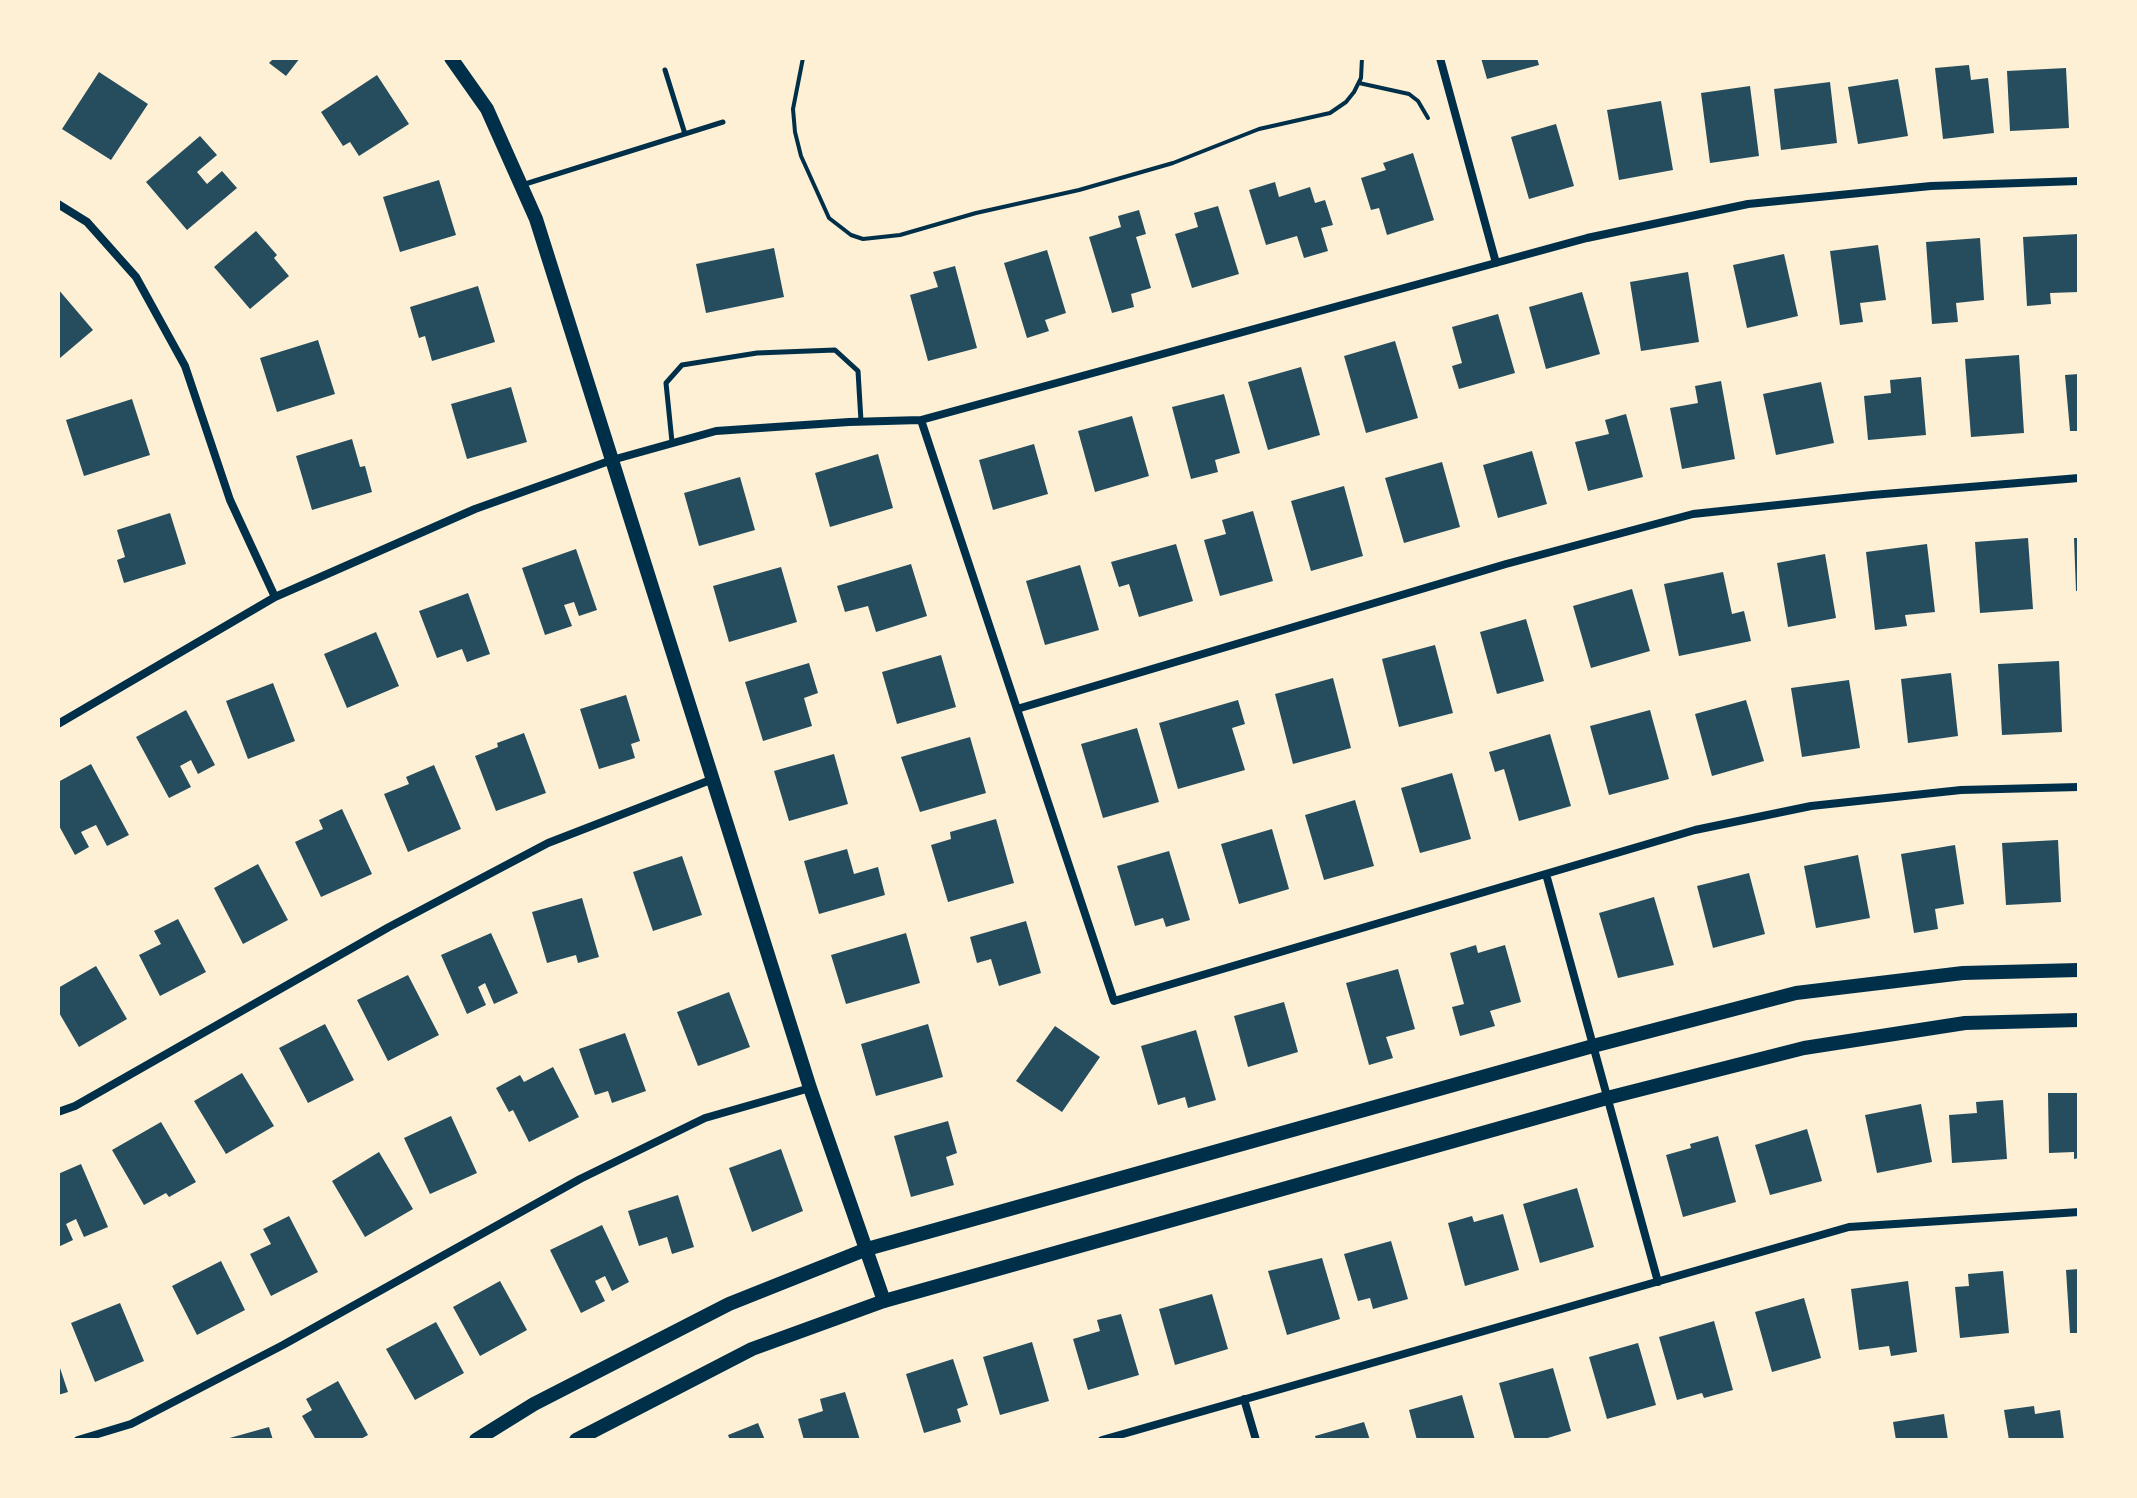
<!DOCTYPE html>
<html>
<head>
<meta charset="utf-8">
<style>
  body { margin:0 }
  #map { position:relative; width:2137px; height:1498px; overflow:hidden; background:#fdf0d5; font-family:Merriweather,serif }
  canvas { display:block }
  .frame { position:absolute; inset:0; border:60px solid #fdf0d5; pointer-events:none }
</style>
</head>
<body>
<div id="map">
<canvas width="2137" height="1498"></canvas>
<div class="frame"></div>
</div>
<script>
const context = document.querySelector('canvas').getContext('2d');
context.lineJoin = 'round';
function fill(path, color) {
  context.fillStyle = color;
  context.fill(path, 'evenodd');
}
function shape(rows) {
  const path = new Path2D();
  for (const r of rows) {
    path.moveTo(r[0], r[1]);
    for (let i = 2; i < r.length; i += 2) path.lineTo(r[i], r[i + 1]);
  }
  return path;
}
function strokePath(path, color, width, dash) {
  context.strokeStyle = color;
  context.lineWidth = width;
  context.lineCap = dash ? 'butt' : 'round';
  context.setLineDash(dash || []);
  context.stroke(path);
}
const building = shape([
  [274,58,300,58,286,76,269,63],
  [1481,58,1537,58,1539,65,1487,79],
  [1969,65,1971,80,1988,78,1994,133,1943,139,1935,68],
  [2066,68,2069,128,2010,131,2007,71],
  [99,72,148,104,111,160,62,129],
  [377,75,409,124,359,156,350,142,343,146,321,112],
  [1898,79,1908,136,1858,144,1848,87],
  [1830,82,1837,143,1781,150,1774,89],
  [1750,86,1759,156,1710,163,1701,93],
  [1661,101,1673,170,1619,180,1607,110],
  [1556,124,1574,186,1529,199,1511,137],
  [200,136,217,155,197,172,207,184,222,171,237,188,187,230,146,182],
  [1413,153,1434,220,1387,235,1379,208,1371,210,1361,178,1386,170,1383,163],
  [439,180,456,235,400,252,383,197],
  [1275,182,1279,197,1310,187,1315,203,1325,200,1333,225,1321,228,1328,251,1304,258,1297,236,1266,245,1249,190],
  [1218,206,1239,274,1192,288,1175,234,1198,227,1194,213],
  [1139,210,1146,234,1136,237,1151,288,1131,294,1134,307,1112,313,1089,237,1121,227,1118,216],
  [256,231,277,255,274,258,289,276,250,309,214,267],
  [2079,234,2079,292,2050,293,2051,304,2027,306,2023,237],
  [1980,238,1984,300,1956,303,1958,322,1932,324,1926,242],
  [1878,245,1886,300,1860,303,1863,322,1840,325,1830,251],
  [774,248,784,297,706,313,696,264],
  [1047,250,1066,313,1045,320,1049,331,1027,338,1004,263],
  [1784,254,1798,316,1747,328,1733,265],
  [955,266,977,348,928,361,910,295,938,287,933,272],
  [1688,272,1699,342,1641,351,1630,282],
  [478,286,495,342,432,361,425,336,419,338,410,307],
  [58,289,93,330,60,358,58,356],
  [1582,292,1600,354,1546,369,1529,307],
  [1498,314,1515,373,1459,389,1452,366,1462,363,1452,327],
  [318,340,335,394,277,412,260,358],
  [1395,341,1418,418,1366,433,1344,356],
  [2019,355,2024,433,1971,437,1965,359],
  [1301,367,1320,435,1268,450,1248,382],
  [2079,374,2079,431,2070,431,2065,375],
  [1921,377,1926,435,1868,440,1864,396,1891,393,1890,380],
  [1721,381,1735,459,1682,469,1670,408,1698,403,1695,386],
  [1821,382,1834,443,1776,455,1763,394],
  [511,387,527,442,467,459,451,404],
  [1224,394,1240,453,1215,460,1218,472,1191,479,1172,407],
  [132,399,150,455,84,476,66,420],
  [1626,414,1643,477,1588,491,1575,442,1609,434,1605,420],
  [1132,416,1149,476,1095,492,1078,431],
  [352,439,360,467,365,466,372,492,312,510,296,456],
  [1034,444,1048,494,993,510,979,460],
  [1532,451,1547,504,1498,518,1483,465],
  [878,454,893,508,830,527,815,473],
  [1442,462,1460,527,1404,543,1385,478],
  [740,477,755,530,699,546,684,493],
  [1344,486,1363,556,1311,571,1291,501],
  [1253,511,1273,581,1220,596,1204,540,1226,534,1222,520],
  [170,513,186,564,124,583,117,560,125,557,117,530],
  [2028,538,2033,609,1980,613,1975,542],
  [2074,538,2079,538,2079,591,2076,591],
  [1176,544,1193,601,1139,617,1129,584,1119,587,1111,562],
  [1927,544,1935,612,1905,615,1907,626,1875,630,1866,552],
  [576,549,597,610,579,616,574,602,564,605,572,626,545,635,522,568],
  [1825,554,1836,618,1788,627,1777,563],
  [911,564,927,616,876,632,868,606,845,612,837,586],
  [1080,565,1099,630,1045,645,1026,581],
  [781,567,797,622,729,642,713,586],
  [1723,572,1732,614,1744,611,1751,641,1679,656,1664,584],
  [1632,589,1650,651,1591,668,1573,606],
  [468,593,490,654,467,662,462,649,437,658,419,611],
  [1526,619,1544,681,1497,694,1480,632],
  [376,632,399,686,347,708,324,654],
  [1435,645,1453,713,1399,727,1382,659],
  [941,655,956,707,897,724,882,672],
  [2059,661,2062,732,2002,735,1998,664],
  [809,663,818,693,804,698,812,726,763,741,745,682],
  [1951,673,1958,736,1908,743,1901,679],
  [1333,678,1351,748,1293,764,1275,694],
  [1849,680,1860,748,1802,757,1791,688],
  [273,683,295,741,248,759,226,701],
  [626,695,640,741,631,744,635,758,599,769,580,709],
  [1238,700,1245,724,1232,728,1245,770,1178,789,1159,723],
  [1746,700,1764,761,1712,776,1695,714],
  [186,710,215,765,198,774,191,760,180,766,191,787,169,798,136,737],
  [1650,710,1669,779,1609,795,1590,726],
  [1137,728,1159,802,1103,818,1081,744],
  [524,733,546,793,496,811,475,756,498,747,497,743],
  [1550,734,1571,806,1519,821,1504,769,1495,772,1489,752],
  [970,737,986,793,920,812,901,757],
  [834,754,848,804,789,821,774,771],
  [91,764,129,835,107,846,96,825,81,832,89,847,75,855,58,824,58,791,60,790,58,782],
  [434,765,461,829,408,852,384,794,409,784,406,777],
  [1452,773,1471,839,1420,853,1401,788],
  [1355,800,1374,866,1324,880,1305,815],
  [342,809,372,874,321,897,295,842,323,829,319,820],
  [996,819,1014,883,948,902,931,845,951,839,950,832],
  [1272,829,1289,889,1239,904,1221,844],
  [2058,840,2061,902,2006,905,2002,843],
  [1955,845,1964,904,1935,909,1938,929,1914,933,1901,854],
  [847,849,854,874,878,867,885,895,819,914,804,861],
  [1169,851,1190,920,1166,927,1163,918,1135,926,1117,866],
  [1858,855,1870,918,1816,928,1804,866],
  [682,856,702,915,653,931,633,872],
  [258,864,288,920,243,944,214,888],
  [1749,873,1765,934,1713,948,1697,886],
  [1654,897,1674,965,1618,978,1599,913],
  [582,898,599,957,578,963,576,955,547,963,532,912],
  [178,919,206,972,160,996,139,955,161,944,154,931],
  [1026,921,1041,973,999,986,991,959,977,963,970,937],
  [491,933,518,993,494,1004,485,983,478,987,486,1005,467,1014,441,955],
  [906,933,920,983,846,1004,831,955],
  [1476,945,1478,953,1505,945,1521,1002,1490,1011,1495,1026,1460,1036,1452,1007,1464,1004,1450,953],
  [96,966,127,1019,79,1047,58,1011,58,988],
  [1398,969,1415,1029,1386,1037,1393,1058,1369,1065,1346,983],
  [408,975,439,1035,388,1061,357,1000],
  [729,992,750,1047,698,1066,677,1012],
  [1284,1002,1298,1052,1248,1067,1234,1016],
  [325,1024,354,1080,308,1103,279,1048],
  [928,1024,943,1077,876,1096,861,1044],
  [1055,1026,1100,1057,1062,1112,1016,1081],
  [1196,1030,1216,1100,1188,1108,1185,1097,1158,1105,1141,1046],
  [625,1033,646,1091,612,1103,608,1091,595,1095,579,1049],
  [553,1067,579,1117,529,1142,513,1110,509,1112,496,1088,520,1075,524,1082],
  [242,1073,274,1126,226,1154,194,1101],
  [2048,1093,2079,1093,2079,1158,2074,1159,2074,1152,2049,1153],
  [2003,1100,2007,1159,1952,1163,1949,1115,1977,1113,1976,1102],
  [1921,1104,1932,1162,1877,1173,1865,1115],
  [451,1116,477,1173,430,1194,404,1138],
  [948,1121,957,1153,946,1157,954,1185,911,1197,894,1136],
  [161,1122,196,1182,169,1197,166,1193,144,1205,112,1150],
  [1807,1129,1822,1181,1770,1195,1755,1145],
  [1718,1136,1736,1202,1683,1217,1666,1155,1691,1148,1690,1144],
  [781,1149,803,1211,752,1232,729,1168],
  [379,1152,413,1209,365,1237,332,1181],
  [81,1164,108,1227,84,1237,76,1219,66,1224,73,1240,58,1247,58,1174],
  [1577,1188,1594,1247,1540,1263,1523,1204],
  [678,1195,694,1247,672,1254,667,1237,639,1246,628,1211],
  [1503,1214,1519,1270,1465,1286,1448,1223,1472,1216,1474,1222],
  [289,1216,318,1272,271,1296,250,1254,271,1244,263,1229],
  [602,1225,629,1282,612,1291,605,1276,595,1281,605,1301,581,1313,550,1250],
  [1391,1241,1408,1299,1373,1309,1370,1298,1358,1301,1344,1254],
  [1322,1258,1340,1319,1287,1335,1268,1271],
  [221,1261,245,1310,197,1335,172,1286],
  [2079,1269,2079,1333,2070,1333,2066,1270],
  [2003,1271,2009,1333,1960,1338,1955,1287,1969,1286,1968,1274],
  [500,1281,527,1330,480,1356,453,1307],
  [1908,1281,1917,1352,1891,1356,1889,1346,1859,1350,1851,1289],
  [1212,1294,1228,1349,1175,1365,1159,1309],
  [1804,1298,1821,1358,1772,1372,1755,1312],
  [120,1303,144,1361,95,1382,71,1323],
  [1121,1314,1139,1375,1088,1390,1073,1339,1100,1331,1097,1320],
  [1714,1321,1733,1390,1704,1398,1702,1393,1677,1400,1659,1337],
  [436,1322,464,1373,415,1400,386,1349],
  [1032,1342,1049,1401,1000,1415,983,1357],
  [1638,1343,1656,1405,1607,1419,1589,1357],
  [953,1359,968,1405,957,1409,961,1422,924,1433,906,1374],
  [58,1362,68,1392,58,1395],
  [1553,1368,1571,1431,1541,1440,1515,1440,1499,1383],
  [338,1381,368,1435,359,1440,316,1440,302,1416,312,1410,306,1399],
  [845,1392,860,1440,804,1440,798,1419,823,1411,820,1399],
  [1462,1395,1475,1440,1417,1440,1409,1410],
  [2034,1406,2035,1414,2060,1410,2064,1440,2009,1440,2004,1410],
  [1944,1414,1948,1440,1896,1440,1893,1422],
  [1364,1422,1370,1440,1316,1440,1315,1436],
  [758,1423,765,1440,730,1440,728,1435],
  [269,1427,273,1440,226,1440,226,1439]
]);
const path = shape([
  [803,58,793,109,795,132,801,156,829,218,851,235,863,239,900,235,976,213,1079,190,1173,163,1259,129,1330,113,1346,102,1354,92,1361,78,1362,58],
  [1359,83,1409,94,1418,101,1428,118]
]);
const service = shape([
  [665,70,685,134],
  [522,185,723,122],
  [672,442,666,383,682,365,757,353,835,350,858,371,861,421]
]);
const minor = shape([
  [1440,58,1496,263],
  [58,204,87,222,136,277,185,366,230,500,275,597],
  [921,420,1114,1001,1695,830,1811,806,1961,790,2079,787],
  [1017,709,1506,564,1693,514,1872,495,2079,478],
  [58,724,275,597,475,509,612,460,716,431,849,422,921,420,1587,238,1748,204,1931,186,2079,181],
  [1546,874,1658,1282],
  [58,1112,75,1106,389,927,548,843,713,779],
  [1244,1399,1256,1440],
  [78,1440,131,1424,283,1345,580,1179,705,1118,810,1088],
  [1102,1440,1849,1227,2079,1212]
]);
const tertiary = shape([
  [451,58,487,109,536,219,810,1088,884,1301]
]);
const secondary = shape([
  [476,1440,534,1404,729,1304,867,1249,1593,1046,1796,993,1963,973,2079,970],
  [576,1440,752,1349,884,1301,1607,1098,1804,1048,1965,1023,2079,1020]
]);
fill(building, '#264d5e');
strokePath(path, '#003049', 4);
strokePath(service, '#003049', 5);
strokePath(minor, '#003049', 8);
strokePath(tertiary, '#003049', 14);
strokePath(secondary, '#003049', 14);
</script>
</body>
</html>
